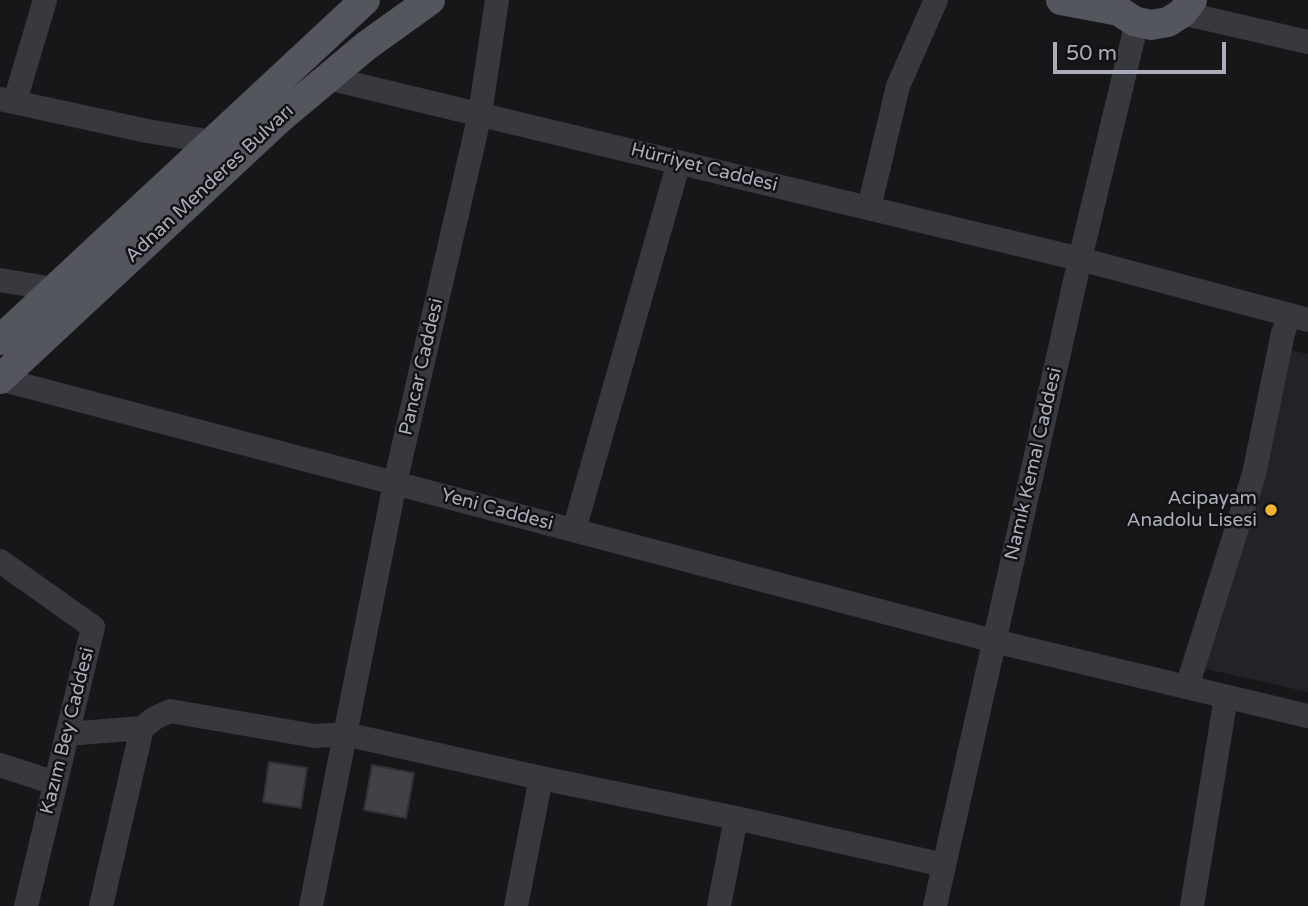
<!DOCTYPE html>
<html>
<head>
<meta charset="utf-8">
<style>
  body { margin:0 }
  #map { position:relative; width:1308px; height:906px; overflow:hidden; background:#17171a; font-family:"Varela Round",sans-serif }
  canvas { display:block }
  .scale { position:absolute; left:1053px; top:42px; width:173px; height:32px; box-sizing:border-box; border:4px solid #a9aeba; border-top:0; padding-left:9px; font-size:21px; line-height:24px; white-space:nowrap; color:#a9aeba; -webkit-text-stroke:5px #121215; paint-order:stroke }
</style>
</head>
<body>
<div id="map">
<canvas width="1308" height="906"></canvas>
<div class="scale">50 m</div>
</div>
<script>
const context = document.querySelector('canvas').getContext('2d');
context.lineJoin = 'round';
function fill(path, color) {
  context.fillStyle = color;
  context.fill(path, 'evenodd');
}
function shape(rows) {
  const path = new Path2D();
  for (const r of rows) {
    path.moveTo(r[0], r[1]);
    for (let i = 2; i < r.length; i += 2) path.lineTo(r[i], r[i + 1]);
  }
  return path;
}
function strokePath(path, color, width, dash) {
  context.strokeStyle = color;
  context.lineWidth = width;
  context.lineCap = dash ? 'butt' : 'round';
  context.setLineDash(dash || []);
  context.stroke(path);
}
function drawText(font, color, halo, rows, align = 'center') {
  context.font = font + ' "Varela Round",sans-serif';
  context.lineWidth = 5;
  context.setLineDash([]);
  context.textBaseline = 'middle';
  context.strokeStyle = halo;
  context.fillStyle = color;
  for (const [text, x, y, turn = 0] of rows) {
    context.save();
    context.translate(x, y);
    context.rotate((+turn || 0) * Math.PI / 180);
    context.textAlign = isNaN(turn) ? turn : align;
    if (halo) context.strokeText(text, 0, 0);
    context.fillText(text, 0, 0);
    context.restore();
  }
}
const built = shape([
  [1277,347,1308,354,1308,692,1193,666]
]);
const building = shape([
  [269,762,307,768,301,808,263,802,269,762],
  [372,765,414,773,406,818,364,810,372,765]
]);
const minor = shape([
  [1182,13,1308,42],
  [328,78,1080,259,1308,320],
  [0,99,147,131,213,142],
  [15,101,45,0],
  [869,208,898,86,936,0],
  [0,280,54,289],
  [0,379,994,641,1308,716],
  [574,530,679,162],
  [0,561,93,627,26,906],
  [1187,687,1254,474,1283,333,1290,315],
  [67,734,142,728,155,718,170,711,315,736,345,734,541,778,736,818,944,865],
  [0,765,55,783],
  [101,906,142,728],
  [311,906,395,483,480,114,497,0],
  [516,906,541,778],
  [719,906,736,818],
  [935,906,1080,259,1137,22],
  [1192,906,1226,697]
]);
const major = shape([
  [1061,0,1119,11],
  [1112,0,1119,11,1134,21,1151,25,1168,22,1182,13,1192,0],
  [0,340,365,0],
  [0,379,279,119,366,46,430,0]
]);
const markers = [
  [1271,510,7,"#f6b433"]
];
const streetNames = [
  ["Hürriyet Caddesi",704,168,14],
  ["Adnan Menderes Bulvarı",210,184,-43],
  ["Pancar Caddesi",422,367,-77],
  ["Namık Kemal Caddesi",1034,464,-77],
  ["Yeni Caddesi",497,510,15],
  ["Kazım Bey Caddesi",68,731,-76]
];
const poiNames = [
  ["Acipayam",1257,499],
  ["Anadolu Lisesi",1257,521]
];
fill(built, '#232327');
fill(building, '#414247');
strokePath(building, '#313136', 2);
strokePath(minor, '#38393f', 24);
strokePath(major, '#54565e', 30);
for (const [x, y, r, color] of markers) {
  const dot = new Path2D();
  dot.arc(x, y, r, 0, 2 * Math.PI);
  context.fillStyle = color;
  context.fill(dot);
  strokePath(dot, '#121215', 2.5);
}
drawText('19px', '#a9aeba', '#121215', streetNames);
drawText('19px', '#a9aeba', '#121215', poiNames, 'right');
</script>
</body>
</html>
